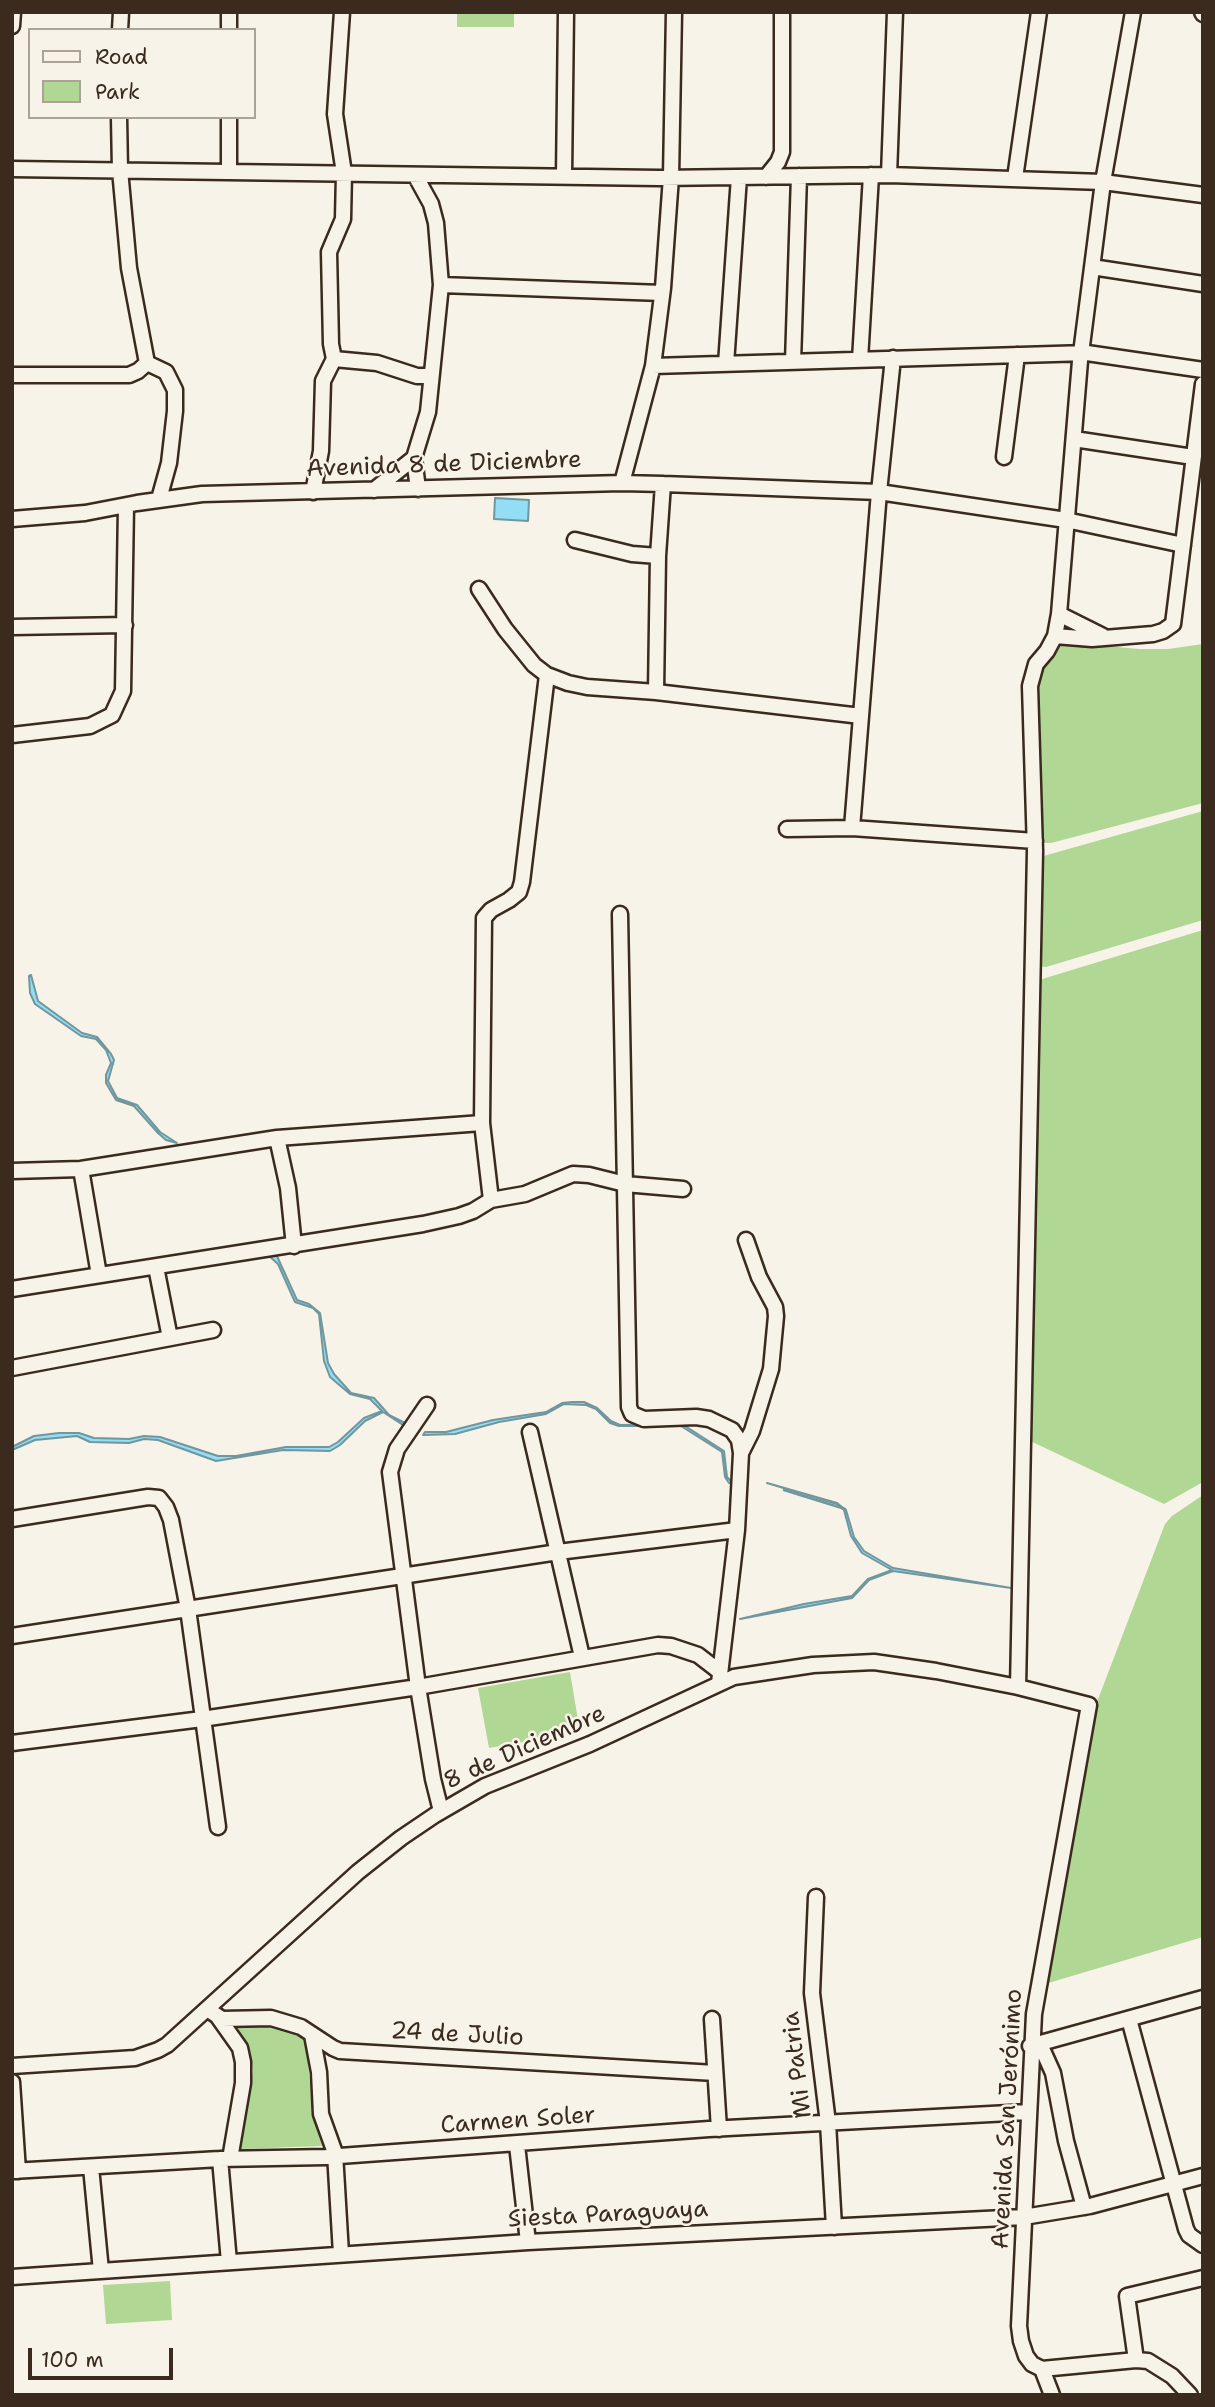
<!DOCTYPE html>
<html>
<head>
<meta charset="utf-8">
<style>
  body { margin:0 }
  #map { position:relative; width:1215px; height:2407px; overflow:hidden; background:#f7f3e8; font-family:"Shantell Sans",sans-serif }
  canvas { display:block }
  .frame { position:absolute; inset:0; border:14px solid #3b2a1e; pointer-events:none }
  .legend { position:absolute; left:28px; top:28px; width:228px; height:91px; box-sizing:border-box; background:#f7f3e8; border:2px solid #aca397; margin:0; padding:9px 12px; list-style:none; font-size:21px; color:#3b2a1e }
  .legend li { display:flex; align-items:center; gap:14px; height:35px }
  .legend b { width:35px; border:2px solid #aca397 }
  .scale { position:absolute; left:28px; top:2348px; width:145px; height:32px; box-sizing:border-box; border:4px solid #3b2a1e; border-top:0; padding-left:9px; font-size:21px; line-height:24px; white-space:nowrap; color:#3b2a1e; -webkit-text-stroke:5px #f7f3e8; paint-order:stroke }
</style>
</head>
<body>
<div id="map">
<canvas width="1215" height="2407"></canvas>
<div class="frame"></div>
<ul class="legend">
<li><b style="height:9px;background:#f7f3e8"></b>Road</li>
<li><b style="height:19px;background:#b0d793"></b>Park</li>
</ul>
<div class="scale">100 m</div>
</div>
<script>
const context = document.querySelector('canvas').getContext('2d');
context.lineJoin = 'round';
function fill(path, color) {
  context.fillStyle = color;
  context.fill(path, 'evenodd');
}
function shape(rows) {
  const path = new Path2D();
  for (const r of rows) {
    path.moveTo(r[0], r[1]);
    for (let i = 2; i < r.length; i += 2) path.lineTo(r[i], r[i + 1]);
  }
  return path;
}
function strokePath(path, color, width, dash) {
  context.strokeStyle = color;
  context.lineWidth = width;
  context.lineCap = dash ? 'butt' : 'round';
  context.setLineDash(dash || []);
  context.stroke(path);
}
function drawText(font, color, halo, rows, align = 'center') {
  context.font = font + ' "Shantell Sans",sans-serif';
  context.lineWidth = 5;
  context.setLineDash([]);
  context.textBaseline = 'middle';
  context.strokeStyle = halo;
  context.fillStyle = color;
  for (const [text, x, y, turn = 0] of rows) {
    context.save();
    context.translate(x, y);
    context.rotate((+turn || 0) * Math.PI / 180);
    context.textAlign = isNaN(turn) ? turn : align;
    if (halo) context.strokeText(text, 0, 0);
    context.fillText(text, 0, 0);
    context.restore();
  }
}
const green = shape([
  [457,12,514,12,514,27,457,27],
  [1073,643,1139,649,1168,649,1203,644,1203,803,1051,843,1041,843,1036,687,1042,664,1056,648],
  [1203,811,1203,920,1046,967,1038,966,1040,857],
  [1203,930,1203,1482,1164,1504,1026,1439,1039,980],
  [1203,1495,1203,1937,1045,1984,1092,1715,1165,1524,1172,1516],
  [570,1672,580,1732,489,1748,478,1688],
  [236,2027,267,2027,287,2031,303,2038,307,2052,313,2117,322,2146,240,2149,253,2070,250,2050],
  [170,2281,172,2320,106,2324,103,2285]
]);
const water = shape([
  [495,498,529,500,528,521,494,519,495,498],
  [31,975,38,1001,82,1033,97,1037,111,1054,114,1060,108,1081,117,1098,137,1105,160,1132,177,1143,166,1140,158,1133,134,1106,116,1100,106,1083,106,1075,111,1063,106,1050,96,1039,81,1036,35,1004,30,993,29,976,31,975],
  [276,1254,297,1300,309,1304,320,1313,328,1363,334,1374,351,1393,374,1398,389,1415,405,1423,403,1425,383,1412,365,1421,340,1445,330,1451,283,1450,216,1461,158,1440,144,1439,129,1443,90,1442,77,1436,35,1440,12,1450,12,1447,34,1436,59,1433,79,1433,94,1438,129,1439,144,1436,160,1437,218,1456,236,1456,286,1447,329,1447,338,1442,364,1418,382,1411,370,1399,350,1394,330,1377,324,1361,319,1314,313,1308,295,1302,278,1264,268,1255,276,1254],
  [572,1402,584,1402,597,1408,611,1421,620,1425,682,1424,724,1451,727,1477,733,1483,729,1483,725,1477,722,1452,681,1426,619,1426,610,1423,596,1409,586,1405,564,1404,546,1414,499,1422,455,1434,423,1435,425,1432,446,1432,493,1420,546,1412,562,1403,572,1402],
  [767,1483,837,1503,846,1510,854,1537,864,1551,893,1568,1011,1588,893,1571,869,1580,852,1598,740,1619,804,1604,852,1596,868,1579,892,1570,862,1553,851,1536,844,1510,837,1504,767,1483]
]);
const stream = shape([
  [784,1490,845,1509]
]);
const minor = shape([
  [1202,12,1203,14],
  [12,26,13,12],
  [120,30,121,12],
  [229,30,229,12],
  [119,117,120,170,129,268,147,363,166,372,175,390,175,411,169,463,159,499],
  [12,169,659,178,889,175,1103,182,1203,195],
  [229,172,229,117],
  [415,175,431,204,436,223,441,285,428,412,414,458,418,489],
  [889,175,895,12],
  [564,176,566,12],
  [766,177,778,162,782,152,782,12],
  [1015,178,1039,12],
  [1092,267,1203,284],
  [441,285,662,293],
  [334,359,377,363,417,376,431,376],
  [860,360,871,175],
  [793,362,799,176],
  [726,364,739,177],
  [653,366,1087,353,1203,370],
  [12,375,129,375,138,371,147,363],
  [1074,439,1193,457],
  [1004,457,1017,355],
  [622,483,653,366,663,288,671,177,674,12],
  [374,490,414,458],
  [313,492,321,451,323,381,334,359,331,344,329,252,343,219,344,173,335,114,342,12],
  [12,519,85,513,137,503,202,494,622,483,663,484,879,492,1066,520,1183,545],
  [575,540,632,554,658,556],
  [479,589,505,629,534,665,547,675,568,683,587,687,656,692,861,716],
  [1059,614,1103,636],
  [12,627,125,625],
  [1055,636,1092,639,1153,634,1163,631,1173,624,1203,384],
  [656,692,658,556,663,484],
  [12,735,90,726,112,715,123,691,126,506],
  [852,828,879,492,893,358],
  [787,829,852,828,1035,841],
  [620,914,629,1407,632,1414,644,1419,696,1417,709,1419,732,1430,739,1440,741,1453,737,1530,719,1683],
  [277,1138,288,1188,294,1246],
  [81,1169,99,1275],
  [12,1171,81,1169,277,1138,482,1123],
  [491,1200,482,1123,484,918,491,910,509,900,519,892,522,882,547,675],
  [156,1267,170,1338],
  [12,1289,423,1224,459,1216,473,1211,491,1200,525,1194,573,1174,589,1175,625,1184,683,1189],
  [12,1368,213,1330],
  [427,1405,397,1449,390,1472,418,1687,433,1779,441,1811],
  [530,1432,582,1657],
  [741,1453,752,1431,771,1369,776,1316,775,1307,759,1277,746,1240],
  [12,1519,148,1497,159,1498,166,1507,171,1520,188,1609,218,1827],
  [12,1636,558,1552,737,1530],
  [1018,1687,1035,851,1030,686,1036,664,1047,651,1055,636,1059,614,1080,361,1103,182,1133,12],
  [12,1743,202,1719,418,1687,658,1645,671,1646,698,1655,720,1672],
  [816,1897,812,1993,828,2123,834,2227],
  [207,2009,222,2019,271,2018,301,2027,333,2048,340,2051,715,2073],
  [218,2017,240,2048,243,2062,243,2083,230,2159],
  [712,2019,719,2129],
  [1129,2019,1186,2229,1189,2235,1203,2245],
  [312,2035,319,2072,321,2114,335,2153,341,2254],
  [1040,2044,1053,2073,1066,2141,1084,2207],
  [1030,2046,1203,1998],
  [12,2066,135,2058,158,2050,167,2045,358,1872,401,1838,435,1815,485,1786,590,1744,734,1677,813,1665,874,1662,936,1671,1018,1687,1089,1705,1034,2014,1019,2326,1021,2341,1026,2356,1032,2364,1042,2369,1136,2360,1148,2361,1172,2376,1190,2395],
  [12,2082,18,2171],
  [517,2145,528,2242],
  [220,2159,229,2262],
  [91,2167,101,2271],
  [12,2171,220,2159,326,2157,709,2129,1028,2112],
  [12,2277,528,2242,1024,2217,1090,2206,1203,2176],
  [1136,2360,1127,2296,1203,2278],
  [1042,2369,1052,2395]
]);
const streetNames = [
  ["Avenida 8 de Diciembre",444,465,-2],
  ["8 de Diciembre",525,1748,-24],
  ["24 de Julio",457,2035,3],
  ["Mi Patria",798,2065,-97],
  ["Avenida San Jerónimo",1008,2119,-87],
  ["Carmen Soler",518,2121,-4],
  ["Siesta Paraguaya",608,2215,-3]
];
fill(green, '#b0d793');
fill(water, '#93def4');
strokePath(water, '#70969e', 2);
strokePath(stream, '#70969e', 2.5);
strokePath(minor, '#3b2a1e', 19);
strokePath(minor, '#f7f3e8', 14);
drawText('24px', '#3b2a1e', '#f7f3e8', streetNames);
</script>
</body>
</html>
